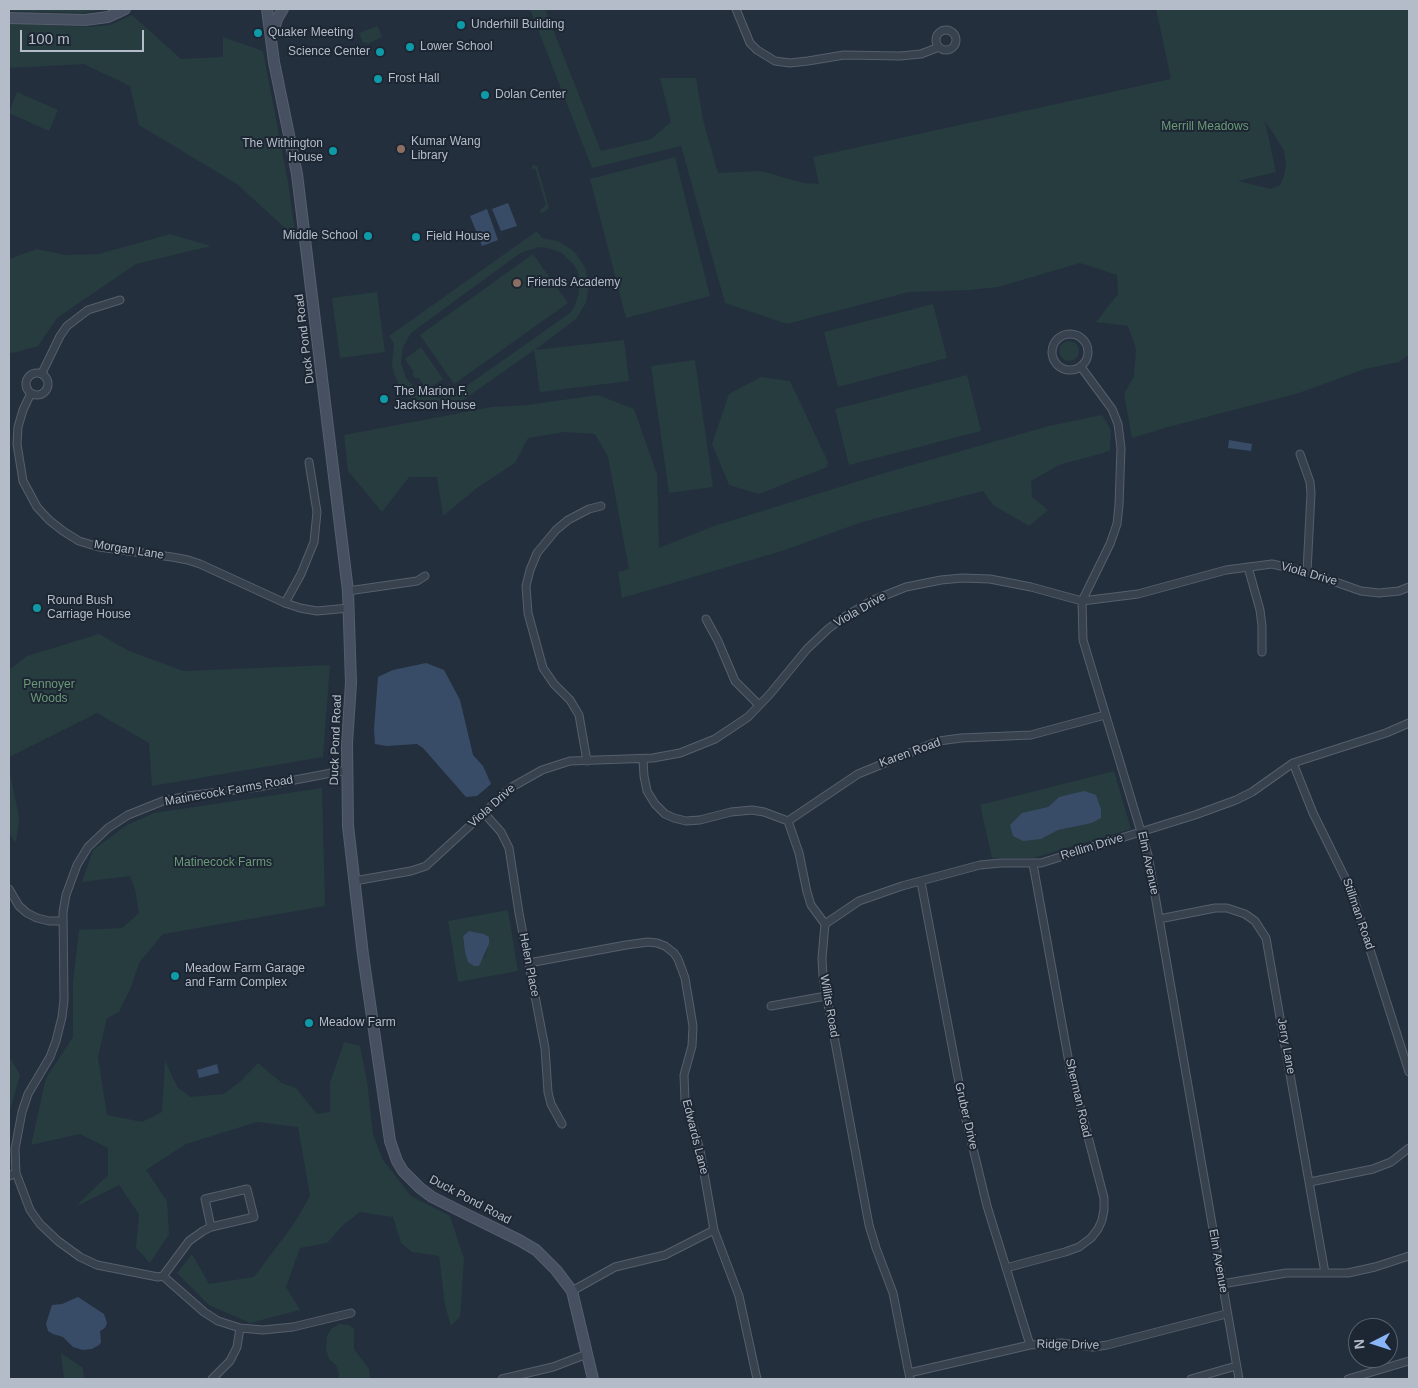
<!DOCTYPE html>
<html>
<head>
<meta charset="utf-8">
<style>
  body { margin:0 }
  #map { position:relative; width:1418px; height:1388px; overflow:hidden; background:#242f3e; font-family:Arial,sans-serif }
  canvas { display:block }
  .frame { position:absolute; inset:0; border:10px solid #b4bcc9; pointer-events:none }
  .north { position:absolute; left:1348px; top:1318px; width:50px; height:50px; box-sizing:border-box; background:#1d2633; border:1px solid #59626f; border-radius:50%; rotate:265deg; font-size:14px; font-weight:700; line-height:20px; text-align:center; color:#b4bcc9 }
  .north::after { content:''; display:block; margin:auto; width:18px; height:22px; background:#8ab4f8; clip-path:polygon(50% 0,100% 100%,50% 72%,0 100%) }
  .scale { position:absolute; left:20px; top:30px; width:124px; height:22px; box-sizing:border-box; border:2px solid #b4bcc9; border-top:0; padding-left:6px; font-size:15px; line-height:18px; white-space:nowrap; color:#b4bcc9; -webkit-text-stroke:4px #1d2633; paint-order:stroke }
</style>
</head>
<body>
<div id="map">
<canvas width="1418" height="1388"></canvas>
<div class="frame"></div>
<div class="north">N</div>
<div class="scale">100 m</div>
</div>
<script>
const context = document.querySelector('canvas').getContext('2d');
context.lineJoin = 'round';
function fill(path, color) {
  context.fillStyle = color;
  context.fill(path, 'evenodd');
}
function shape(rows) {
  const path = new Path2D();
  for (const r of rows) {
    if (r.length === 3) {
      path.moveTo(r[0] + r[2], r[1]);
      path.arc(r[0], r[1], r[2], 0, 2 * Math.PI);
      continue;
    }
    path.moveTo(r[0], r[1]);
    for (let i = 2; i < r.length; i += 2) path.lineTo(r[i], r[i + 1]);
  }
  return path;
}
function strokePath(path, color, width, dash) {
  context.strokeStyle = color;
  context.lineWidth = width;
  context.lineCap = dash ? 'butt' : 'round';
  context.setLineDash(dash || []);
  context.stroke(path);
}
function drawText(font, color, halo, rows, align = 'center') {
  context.font = font + ' Arial,sans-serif';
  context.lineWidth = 4;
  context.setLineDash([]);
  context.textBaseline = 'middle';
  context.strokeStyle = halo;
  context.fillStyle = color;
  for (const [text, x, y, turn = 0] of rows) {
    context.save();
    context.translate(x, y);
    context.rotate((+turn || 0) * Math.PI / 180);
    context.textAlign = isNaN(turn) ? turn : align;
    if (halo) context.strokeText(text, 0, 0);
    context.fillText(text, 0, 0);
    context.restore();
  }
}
const green = shape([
  [9,9,105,9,84,13,9,11],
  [530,9,545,9,601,151,651,139,671,122,660,78,696,78,703,120,718,173,761,171,804,183,819,184,813,157,1171,79,1156,9,1409,9,1409,355,1399,362,1365,369,1299,393,1168,427,1132,438,1124,394,1134,376,1136,349,1128,326,1096,322,1118,294,1117,275,1080,263,998,287,969,290,909,292,787,324,725,303,681,146,592,168],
  [1265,121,1277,139,1284,151,1286,165,1284,176,1280,185,1271,189,1238,181,1276,172],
  [132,15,181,59,223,57,223,37,263,51,288,182,296,238,237,184,139,125,130,86,84,64,9,68,9,23,86,27,110,25],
  [378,26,382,37,367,44,366,42,363,43,359,33],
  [17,92,58,110,49,131,9,113],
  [675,157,710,296,626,318,590,179],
  [533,165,537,166,548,204,549,208,547,210,542,213,539,211,546,205,535,168,530,170],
  [537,231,542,238,558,241,574,251,585,267,589,285,586,303,576,319,535,350,624,340,629,381,540,392,534,350,459,403,449,406,430,406,411,398,398,383,394,374,392,364,394,344,389,336],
  [540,247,548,248,562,253,573,264,577,270,579,277,579,293,574,307,570,313,455,394,439,398,424,394,417,390,406,378,401,363,403,347,411,333,519,254,525,251],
  [170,234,211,246,136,264,57,318,38,346,13,353,9,352,9,259,37,249,65,255,99,254],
  [533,254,568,303,454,384,420,335],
  [377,292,385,352,340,358,332,298],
  [933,304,947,358,838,387,824,332],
  [1069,351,10],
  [421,347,443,379,427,390,418,377,416,379,412,374,414,372,405,359],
  [695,360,713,487,669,493,651,366],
  [967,375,981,431,849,465,835,409],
  [761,377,790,381,828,462,827,467,759,494,729,485,712,444,729,394],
  [598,395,634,409,657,474,659,548,714,526,891,471,1049,426,1102,415,1111,430,1110,451,1059,465,1031,481,1032,497,1048,510,1029,526,993,505,983,491,862,522,785,550,622,598,618,572,629,569,608,457,595,434,564,432,528,438,515,463,477,488,443,516,437,477,409,477,382,512,348,471,344,435,492,407,527,405],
  [99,634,129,651,184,671,330,665,323,757,152,786,149,743,97,713,9,757,9,670,27,656],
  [9,768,19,818,16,843,9,833],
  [1114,771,1131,829,1033,858,992,858,980,805],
  [1059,797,1092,823,1057,830,1041,839,1048,807],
  [322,788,325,906,163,934,139,963,131,987,119,1012,107,1018,98,1057,107,1115,142,1122,162,1112,165,1061,178,1088,191,1097,224,1094,242,1080,258,1063,282,1083,296,1088,317,1114,330,1112,330,1083,344,1042,360,1046,367,1081,373,1135,383,1160,411,1196,450,1216,464,1259,460,1317,451,1326,445,1305,439,1256,412,1252,401,1243,393,1217,360,1212,343,1225,327,1243,300,1248,286,1287,300,1310,250,1323,209,1305,177,1273,192,1254,209,1284,254,1277,293,1225,310,1196,298,1127,257,1122,186,1144,146,1170,167,1201,169,1234,150,1263,136,1248,139,1214,119,1185,75,1207,108,1175,108,1148,80,1134,31,1145,46,1078,73,1037,73,982,79,930,122,928,139,913,135,889,130,876,82,882,93,850,127,825,154,813],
  [508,910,518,971,458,982,448,921],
  [469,931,484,934,489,944,484,958,465,952,463,936],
  [9,1056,20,1075,9,1114],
  [339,1324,349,1325,354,1329,354,1349,369,1369,370,1379,338,1379,339,1373,336,1365,329,1359,326,1349,327,1336,331,1329],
  [61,1353,83,1368,84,1379,64,1379]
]);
const water = shape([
  [508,203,517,226,501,231,492,209],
  [487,209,498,240,482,246,470,216],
  [1229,440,1252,444,1251,451,1228,448],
  [426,663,444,670,460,700,473,755,483,766,491,784,477,796,466,797,423,748,417,744,387,746,375,744,374,729,378,677,393,670],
  [1084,791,1096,795,1101,809,1101,818,1092,823,1058,830,1041,839,1023,841,1013,836,1010,825,1022,813,1048,807,1059,797],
  [469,931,484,934,489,937,489,944,479,966,474,966,468,962,465,952,463,936],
  [217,1064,219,1073,199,1078,197,1070],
  [78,1297,104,1314,107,1323,105,1328,100,1331,101,1342,99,1345,92,1349,83,1350,73,1347,63,1337,53,1334,48,1331,46,1324,52,1305,62,1304]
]);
const street = shape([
  [736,9,750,43,757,50,775,61,790,63,808,61,844,55,900,56,921,54,939,47],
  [946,40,10],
  [1070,352,18],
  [1081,367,1112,409,1118,424,1121,448,1119,505,1117,524,1110,544,1082,601,1083,640,1148,855,1239,1379],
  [37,384,11],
  [42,373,60,336,67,326,88,310,120,300],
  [31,393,23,410,18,427,17,444,23,481,37,507,49,520,63,531,79,541,99,547,172,557,188,560,200,564,285,603,300,608,317,611,349,608],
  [1300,454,1310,482,1311,493,1307,572],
  [1248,567,1260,610,1262,626,1262,652],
  [348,591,417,581,425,576],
  [285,603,301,574,314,542,317,512,309,462],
  [706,619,718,641,735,681,759,705],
  [643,760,644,776,647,791,655,804,665,814,674,818,686,821,700,820,731,812,752,810,764,812,788,821,799,853,807,892,811,905,825,924,822,958,823,977,869,1225,876,1248,893,1293,910,1379],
  [587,761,579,715,570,700,554,684,543,668,528,613,526,586,530,570,537,553,556,530,568,520,589,509,601,506],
  [1293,763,1313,813,1351,890,1409,1072],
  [347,770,258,787,188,796,163,801,128,815,108,828,88,847,77,865,66,895,63,912,64,1000,62,1017,56,1041,50,1057,28,1094,22,1112,15,1149,16,1173,30,1210,40,1224,58,1241,80,1257,97,1265,158,1277,163,1276,204,1312,218,1321,240,1328,263,1330,293,1327,351,1313],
  [484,813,501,832,509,848,519,913,545,1048,548,1092,551,1104,562,1124],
  [788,821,858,774,939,741,961,738,1031,735,1105,715],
  [354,881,411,871,426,866,512,787,542,770,570,761,653,758,680,753,715,739,748,717,770,694,807,649,828,629,844,617,871,601,906,587,941,580,962,578,990,579,1031,587,1082,601,1138,594,1226,570,1272,564,1307,572,1361,591,1379,593,1399,591,1409,587],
  [921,882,965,1115,987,1206,1030,1345],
  [9,889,19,906,27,913,37,918,49,921,62,921],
  [1159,919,1215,908,1227,908,1245,914,1255,921,1266,938,1325,1273],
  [825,924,859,901,902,886,980,865,1001,863,1041,863,1195,815,1236,800,1252,792,1293,763,1386,733,1409,723],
  [529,963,626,945,648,942,657,943,665,946,674,953,678,959,685,978,693,1026,692,1046,684,1075,685,1101,700,1150,714,1230,739,1296,757,1379],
  [771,1006,826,996],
  [9,1176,16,1173],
  [1310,1182,1373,1169,1391,1162,1409,1148],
  [1006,1268,1065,1252,1079,1247,1091,1238,1098,1229,1102,1220,1104,1210,1104,1198,1070,1068,1033,864],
  [163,1276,189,1241,203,1231,211,1227,254,1217,247,1189,205,1199,211,1227],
  [1222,1284,1286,1273,1348,1273,1375,1267,1409,1256],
  [572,1291,615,1267,665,1255,714,1230],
  [909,1373,1030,1345,1061,1343,1093,1347,1107,1345,1226,1314],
  [212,1379,230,1361,237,1347,240,1328],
  [502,1379,553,1367,587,1354],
  [1191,1379,1236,1366],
  [1348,1379,1409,1361]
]);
const secondary = shape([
  [267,9,274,62,297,174,348,591,351,683,347,743,348,826,363,955,390,1141,397,1161,403,1171,420,1188,432,1197,468,1215,519,1240,536,1250,556,1270,572,1291,593,1379],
  [9,18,85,20,108,17,125,9],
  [272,36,277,19,283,9]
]);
const markers = [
  [461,25,5,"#0f9aa8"],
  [258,33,5,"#0f9aa8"],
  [410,47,5,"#0f9aa8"],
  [380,52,5,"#0f9aa8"],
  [378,79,5,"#0f9aa8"],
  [485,95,5,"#0f9aa8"],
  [401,149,5,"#8d6e63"],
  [333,151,5,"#0f9aa8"],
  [368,236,5,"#0f9aa8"],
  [416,237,5,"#0f9aa8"],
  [517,283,5,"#8d6e63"],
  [384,399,5,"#0f9aa8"],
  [37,608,5,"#0f9aa8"],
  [175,976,5,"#0f9aa8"],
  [309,1023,5,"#0f9aa8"]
];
const poiNames = [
  ["Underhill Building",471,25],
  ["Quaker Meeting",268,33],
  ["Lower School",420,47],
  ["Science Center",370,52,"right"],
  ["Frost Hall",388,79],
  ["Dolan Center",495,95],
  ["Kumar Wang",411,142],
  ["Library",411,156],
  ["The Withington",323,144,"right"],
  ["House",323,158,"right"],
  ["Middle School",358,236,"right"],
  ["Field House",426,237],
  ["Friends Academy",527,283],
  ["The Marion F.",394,392],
  ["Jackson House",394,406],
  ["Round Bush",47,601],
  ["Carriage House",47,615],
  ["Meadow Farm Garage",185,969],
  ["and Farm Complex",185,983],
  ["Meadow Farm",319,1023]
];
const parkNames = [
  ["Merrill Meadows",1205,127],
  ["Pennoyer",49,685],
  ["Woods",49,699],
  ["Matinecock Farms",223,863]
];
const streetNames = [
  ["Duck Pond Road",305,339,-97],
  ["Morgan Lane",129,550,9],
  ["Viola Drive",1309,574,16],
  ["Viola Drive",860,610,-30],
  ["Duck Pond Road",336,740,-88],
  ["Karen Road",910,753,-20],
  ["Matinecock Farms Road",229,791,-10],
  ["Viola Drive",492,806,-42],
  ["Rellim Drive",1092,847,-17],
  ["Elm Avenue",1148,863,78],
  ["Stillman Road",1358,914,71],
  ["Helen Place",529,965,79],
  ["Willits Road",829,1006,80],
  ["Jerry Lane",1286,1046,80],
  ["Sherman Road",1078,1098,77],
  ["Gruber Drive",966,1116,77],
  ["Edwards Lane",695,1137,76],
  ["Duck Pond Road",470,1200,28],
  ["Elm Avenue",1218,1261,80],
  ["Ridge Drive",1068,1345,1]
];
fill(green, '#263c3f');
fill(water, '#394c67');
strokePath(street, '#565f6c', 9);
strokePath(secondary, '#565f6c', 12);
strokePath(street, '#38414e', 7);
strokePath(secondary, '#465061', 10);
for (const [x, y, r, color] of markers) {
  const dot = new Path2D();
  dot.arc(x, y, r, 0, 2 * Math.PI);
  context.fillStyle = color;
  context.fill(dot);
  strokePath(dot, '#1d2633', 2);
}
drawText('12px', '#b4bcc9', '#1d2633', poiNames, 'left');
drawText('12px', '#6b9a76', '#1d2633', parkNames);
drawText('12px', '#b4bcc9', '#1d2633', streetNames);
</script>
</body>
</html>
